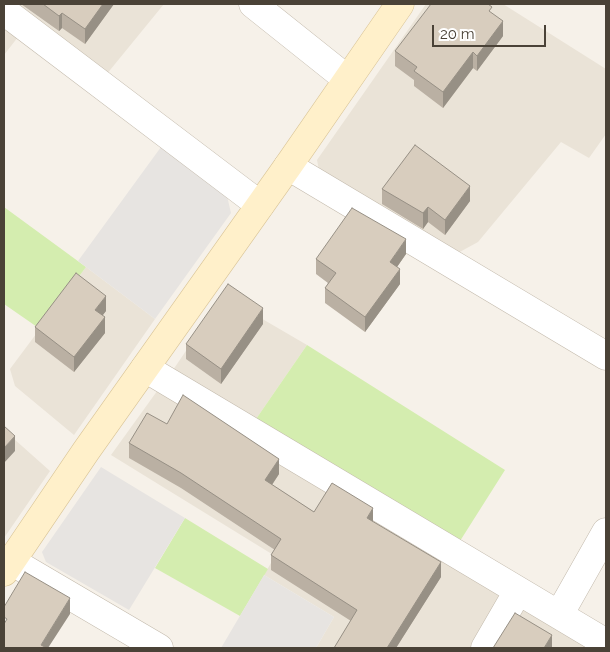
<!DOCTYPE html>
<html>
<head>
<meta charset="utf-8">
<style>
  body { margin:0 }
  #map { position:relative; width:610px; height:652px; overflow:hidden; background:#f6f1e9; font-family:Raleway,sans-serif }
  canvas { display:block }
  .frame { position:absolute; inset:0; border:5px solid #4a4237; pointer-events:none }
  .scale { position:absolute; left:432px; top:25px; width:114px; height:22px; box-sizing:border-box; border:2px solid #4a4237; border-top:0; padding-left:6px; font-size:15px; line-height:18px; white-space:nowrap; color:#4a4237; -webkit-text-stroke:4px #fff; paint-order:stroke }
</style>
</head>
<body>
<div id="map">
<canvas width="610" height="652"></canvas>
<div class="frame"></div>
<div class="scale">20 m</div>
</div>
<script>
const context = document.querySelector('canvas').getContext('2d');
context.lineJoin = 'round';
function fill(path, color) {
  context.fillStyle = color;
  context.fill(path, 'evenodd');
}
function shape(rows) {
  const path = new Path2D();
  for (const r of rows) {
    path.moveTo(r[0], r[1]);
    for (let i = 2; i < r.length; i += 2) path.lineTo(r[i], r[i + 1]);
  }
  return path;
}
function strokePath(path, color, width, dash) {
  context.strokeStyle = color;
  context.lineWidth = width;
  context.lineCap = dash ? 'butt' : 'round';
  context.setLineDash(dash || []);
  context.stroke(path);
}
const residential = shape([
  [14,4,164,4,106,75],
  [426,4,503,4,606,69,606,134,589,158,561,142,478,242,456,254,320,175,317,160],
  [4,26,18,37,4,55],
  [86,267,155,319,74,435,15,386,10,369],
  [223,296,307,345,256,419,173,370],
  [160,387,505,596,473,648,316,648,334,617,264,575,275,556,111,455],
  [4,430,50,471,4,538],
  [524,606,598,648,498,648]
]);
const green = shape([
  [4,207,86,267,40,329,4,304],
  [307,345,505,470,460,541,256,419],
  [185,518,268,569,240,616,155,568]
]);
const parking = shape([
  [161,147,227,196,231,213,155,319,78,261],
  [101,467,185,518,129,610,46,562,42,552],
  [264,575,334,617,316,648,221,648]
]);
const street = shape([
  [253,4,347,79],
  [4,11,260,205],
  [288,166,606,356],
  [145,368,606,643],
  [11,561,159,648],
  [559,615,606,532],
  [485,648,518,591]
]);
const secondary = shape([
  [4,572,86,451,288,166,400,4]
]);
const wall = shape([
  [21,4,114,4,85,44,62,28,59,31],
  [492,13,503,36,477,71,473,68,443,108,414,86,414,80,395,66,395,51],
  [382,189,470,201,445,235,428,222,423,229,382,204],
  [406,254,397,267,400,284,365,332,325,303,325,288,328,283,316,274,316,259],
  [106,311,102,316,105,333,74,372,35,342,35,327],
  [263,324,221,384,186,359,186,344],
  [167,424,279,474,272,485,314,512,373,522,441,577,396,648,334,648,351,621,271,570,271,555,275,550,181,488,129,458,129,443]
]);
const shadedWall = shape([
  [103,4,114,4,85,44,85,29],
  [62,13,62,28,59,31,59,16],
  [503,21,503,36,477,71,477,56],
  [473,52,473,68,443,108,443,92],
  [470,186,470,201,445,235,445,220],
  [428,207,428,222,423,229,423,213],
  [406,239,406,254,390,277,390,262],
  [400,269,400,284,365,332,365,317],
  [106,296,106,311,95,325,95,310],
  [263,308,263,324,221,384,221,369],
  [105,317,105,333,74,372,74,357],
  [15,436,15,451,4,463,4,448],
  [279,459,279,474,265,495,265,480],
  [373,508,373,522,367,518],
  [441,562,441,577,396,648,387,648],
  [70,598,70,614,48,648,41,648,41,645],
  [552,635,552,648,544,648]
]);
const building = shape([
  [43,4,103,4,85,29,62,13,59,16,43,4],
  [431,4,488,4,492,7,489,11,503,21,477,56,473,52,443,92,414,71,417,67,395,51,431,4],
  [415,145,470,186,445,220,428,207,423,213,382,189,415,145],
  [352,208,406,239,390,262,400,269,365,317,325,288,336,273,316,259,352,208],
  [76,273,106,296,95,310,105,317,74,357,35,327,76,273],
  [228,284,263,308,221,369,186,344,228,284],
  [183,395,279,459,265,480,314,512,332,483,373,508,367,518,441,562,387,648,334,648,357,610,271,555,281,539,181,473,129,443,147,413,167,424,183,395],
  [4,426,15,436,4,448,4,426],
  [25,572,70,598,41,645,45,647,44,648,4,648,4,624,7,619,4,617,4,607,25,572],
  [515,613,552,635,544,648,545,648,493,648,515,613]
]);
fill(residential, '#eae3d7');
fill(green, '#d4edaf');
fill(parking, '#e7e4e1');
strokePath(street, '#c2b9ab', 29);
strokePath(secondary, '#d9c496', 29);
strokePath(street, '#fff', 28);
strokePath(secondary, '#fff0ca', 28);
fill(wall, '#bab0a3');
fill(shadedWall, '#979085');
fill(building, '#d8cdbe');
strokePath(building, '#979085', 1);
</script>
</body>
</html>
